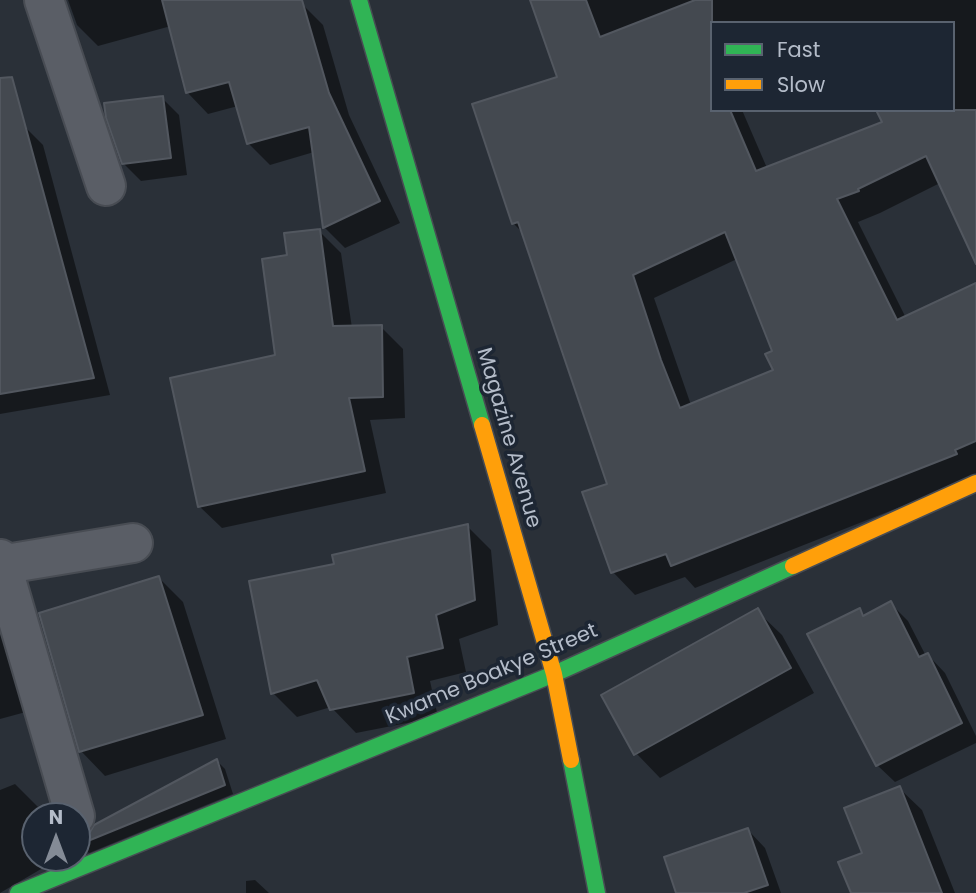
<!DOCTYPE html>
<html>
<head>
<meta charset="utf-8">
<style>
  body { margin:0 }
  #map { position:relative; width:976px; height:893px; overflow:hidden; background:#2a3038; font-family:Poppins,sans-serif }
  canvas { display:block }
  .legend { position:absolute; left:710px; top:21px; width:245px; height:91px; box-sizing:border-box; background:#1d2633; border:2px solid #59626f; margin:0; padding:9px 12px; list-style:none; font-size:21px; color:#b4bcc9 }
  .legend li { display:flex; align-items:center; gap:14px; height:35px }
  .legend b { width:35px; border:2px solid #59626f }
  .north { position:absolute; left:21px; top:802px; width:70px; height:70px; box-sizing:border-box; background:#1d2633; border:2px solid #59626f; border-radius:50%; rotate:0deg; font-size:19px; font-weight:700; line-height:28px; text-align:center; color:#b4bcc9 }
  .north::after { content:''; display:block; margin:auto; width:24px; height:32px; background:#848b96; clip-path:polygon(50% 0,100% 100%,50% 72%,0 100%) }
</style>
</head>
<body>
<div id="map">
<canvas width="976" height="893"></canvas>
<ul class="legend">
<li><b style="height:9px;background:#30b455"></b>Fast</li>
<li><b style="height:9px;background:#ff9f0a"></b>Slow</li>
</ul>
<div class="north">N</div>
</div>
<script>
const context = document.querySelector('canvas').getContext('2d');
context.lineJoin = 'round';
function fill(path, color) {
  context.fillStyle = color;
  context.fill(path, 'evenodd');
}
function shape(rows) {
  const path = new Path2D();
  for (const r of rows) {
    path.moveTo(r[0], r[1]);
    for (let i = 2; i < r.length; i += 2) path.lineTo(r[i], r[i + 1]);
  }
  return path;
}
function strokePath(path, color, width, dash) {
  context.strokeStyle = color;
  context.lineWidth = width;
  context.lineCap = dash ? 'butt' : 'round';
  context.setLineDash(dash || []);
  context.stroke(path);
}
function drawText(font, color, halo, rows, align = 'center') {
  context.font = font + ' Poppins,sans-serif';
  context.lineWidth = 7;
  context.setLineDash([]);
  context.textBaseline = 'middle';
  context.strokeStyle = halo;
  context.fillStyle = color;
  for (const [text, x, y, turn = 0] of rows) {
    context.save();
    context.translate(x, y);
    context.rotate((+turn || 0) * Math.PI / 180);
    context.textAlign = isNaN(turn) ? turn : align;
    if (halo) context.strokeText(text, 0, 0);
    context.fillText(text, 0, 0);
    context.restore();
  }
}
const shadow = shape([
  [68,0,287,0,302,4,323,25,349,115,400,223,345,248,324,227,314,152,270,165,249,144,238,106,208,114,187,92,171,26,98,46,77,25],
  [532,0,976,0,976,260,940,183,880,213,858,222,906,318,976,285,976,477,695,588,685,577,635,595,613,572,609,485,524,234,513,223,559,79],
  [712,23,953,23,953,110,767,168,742,110,712,110],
  [737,259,774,351,775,371,691,405,654,298],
  [162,98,179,115,187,175,141,181,123,163],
  [25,127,43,145,110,395,0,414,0,134],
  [319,231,341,253,352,328,381,327,403,349,405,418,370,420,386,493,222,528,199,506,276,356,289,257],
  [467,526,491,550,498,625,459,639,466,672,430,681,438,717,356,733,331,707,297,717,273,693,337,566],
  [159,578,183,602,226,739,105,776,81,751],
  [891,604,908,621,926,656,928,655,945,673,976,736,976,743,895,782,877,765,859,611,865,616],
  [757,611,782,635,814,693,660,778,636,753],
  [0,631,20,652,37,709,0,719],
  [217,761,225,769,233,794,89,853,80,844,82,838],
  [15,784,39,808,42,816,35,816,35,858,60,858,0,893,0,790],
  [899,788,922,810,955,893,853,893,864,854],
  [748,830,765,848,781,893,678,893],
  [255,880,269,893,246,893,246,881]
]);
const building = shape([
  [162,0,302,0,329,93,380,201,323,228,309,127,247,144,229,82,186,93,162,0],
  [530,0,586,0,600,37,695,0,712,0,712,110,730,110,756,171,882,122,876,110,976,110,976,264,926,156,858,189,859,191,837,199,897,320,976,283,976,441,955,450,957,454,671,566,666,554,611,573,582,492,607,484,518,222,512,224,472,104,557,77,530,0],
  [725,232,772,351,765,354,773,370,680,408,661,360,633,275,725,232],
  [12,77,94,378,0,394,0,78,12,77],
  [163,96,171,158,122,164,106,118,104,103,163,96],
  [320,229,333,326,382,325,383,397,349,398,365,471,198,507,170,378,275,355,262,259,287,255,284,233,320,229],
  [468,524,475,600,436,615,443,648,407,657,414,693,330,710,317,680,271,694,249,581,334,564,332,555,468,524],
  [159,576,203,715,79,752,39,613,159,576],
  [891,601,919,657,928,653,962,723,876,766,807,634,860,608,863,616,891,601],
  [758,608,791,668,634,755,601,695,758,608],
  [217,759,225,785,78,845,77,837,90,832,94,825,217,759],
  [900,786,942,893,851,893,838,862,862,853,844,808,900,786],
  [748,828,768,885,744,893,676,893,664,857,748,828]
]);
const street = shape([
  [44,0,106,186],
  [0,559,75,816],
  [0,565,133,543]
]);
const fast = shape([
  [359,0,482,425],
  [571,760,597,893],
  [18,893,554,674,793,566]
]);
const slow = shape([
  [482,425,554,674,571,760],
  [793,566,976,483]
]);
const streetNames = [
  ["Magazine Avenue",508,438,74],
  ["Kwame Boakye Street",492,675,-23]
];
fill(shadow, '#0007');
fill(building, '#444950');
strokePath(building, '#52575f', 2);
strokePath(street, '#484c53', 42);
strokePath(fast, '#484c53', 19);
strokePath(slow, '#484c53', 19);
strokePath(street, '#5a5e66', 38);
strokePath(fast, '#30b455', 16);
strokePath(slow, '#ff9f0a', 16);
drawText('21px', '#b4bcc9', '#1d2633', streetNames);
</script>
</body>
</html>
